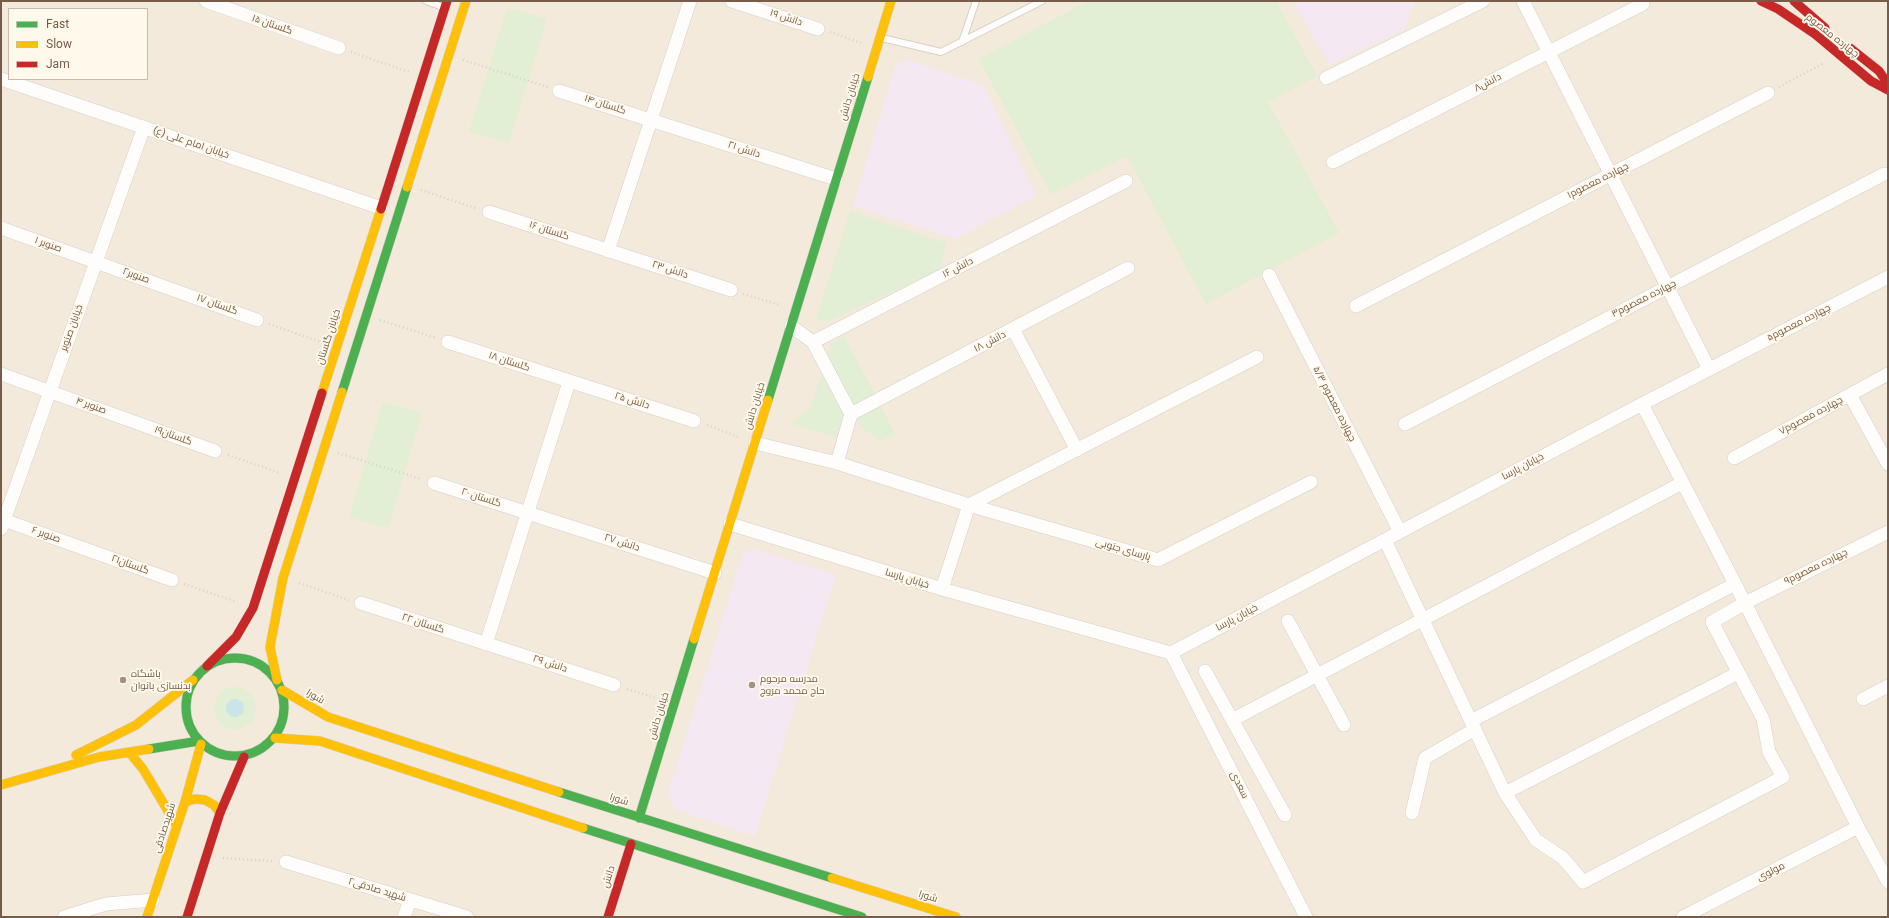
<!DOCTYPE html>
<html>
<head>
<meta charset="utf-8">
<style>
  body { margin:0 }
  #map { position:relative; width:1889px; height:918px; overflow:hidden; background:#f7f3eb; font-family:Roboto,sans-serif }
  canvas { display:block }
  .frame { position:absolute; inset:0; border:2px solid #775c49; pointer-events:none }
  .legend { position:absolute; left:8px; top:8px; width:140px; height:72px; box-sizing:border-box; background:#fff9ec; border:1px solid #c9baab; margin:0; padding:5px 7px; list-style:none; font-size:12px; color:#775c49 }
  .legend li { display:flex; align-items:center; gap:8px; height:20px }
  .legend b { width:20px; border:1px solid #c9baab }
</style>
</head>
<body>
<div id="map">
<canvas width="1889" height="918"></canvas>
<div class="frame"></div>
<ul class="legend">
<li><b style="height:5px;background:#4caf50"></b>Fast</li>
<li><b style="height:5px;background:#ffc107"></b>Slow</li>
<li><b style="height:5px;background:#c62828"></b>Jam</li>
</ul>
</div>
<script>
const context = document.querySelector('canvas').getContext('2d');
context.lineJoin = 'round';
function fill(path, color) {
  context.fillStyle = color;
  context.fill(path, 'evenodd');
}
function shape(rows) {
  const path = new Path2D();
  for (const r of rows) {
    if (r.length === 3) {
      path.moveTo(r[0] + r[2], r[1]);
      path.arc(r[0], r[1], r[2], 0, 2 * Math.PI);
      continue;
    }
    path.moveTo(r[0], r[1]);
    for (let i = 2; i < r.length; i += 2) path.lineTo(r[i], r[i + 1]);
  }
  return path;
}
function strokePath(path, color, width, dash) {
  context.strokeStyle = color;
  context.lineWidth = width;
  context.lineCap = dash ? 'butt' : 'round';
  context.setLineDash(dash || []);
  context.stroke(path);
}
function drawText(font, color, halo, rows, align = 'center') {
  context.font = font + ' Roboto,Cairo,sans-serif';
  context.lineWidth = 3.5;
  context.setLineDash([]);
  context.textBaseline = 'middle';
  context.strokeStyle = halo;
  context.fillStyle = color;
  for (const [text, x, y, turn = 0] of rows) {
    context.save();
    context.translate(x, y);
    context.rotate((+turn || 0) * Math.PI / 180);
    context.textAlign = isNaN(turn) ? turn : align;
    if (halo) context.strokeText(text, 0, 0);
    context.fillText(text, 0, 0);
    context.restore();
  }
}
const residential = shape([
  [1,1,1888,1,1888,917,1,917],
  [9,9,147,9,147,79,9,79]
]);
const education = shape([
  [1292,1,1416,1,1404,29,1330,65],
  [906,59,983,85,1037,196,955,239,853,206,895,66],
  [754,549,836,575,755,836,675,810,668,794,743,553]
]);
const green = shape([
  [1088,1,1276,1,1317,76,1268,102,1339,233,1206,304,1127,156,1051,194,979,59],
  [507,8,547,19,509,143,469,132],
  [850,211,947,243,939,270,829,321,816,320],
  [844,335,895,434,881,441,861,427,826,360,830,344],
  [821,375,844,415,838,438,790,423,810,409],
  [383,402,422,413,388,528,349,517],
  [235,708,21]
]);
const water = shape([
  [235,708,9]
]);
const path = shape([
  [830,32,861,43],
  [351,52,409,72],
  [463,60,548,87],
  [1779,87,1824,63],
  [421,190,478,209],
  [743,294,780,305],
  [380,320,436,338],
  [269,324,321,342],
  [707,425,739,437],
  [338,453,421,479],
  [228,455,280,473],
  [299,583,349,600],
  [184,584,237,602],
  [627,689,659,699],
  [223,858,273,861]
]);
const lane = shape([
  [426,1,443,7],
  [882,38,941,52,1042,1],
  [962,42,976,1]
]);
const street = shape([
  [206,1,339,48],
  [732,1,818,29],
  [1523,1,1709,369],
  [1326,78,1483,1],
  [1,79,381,208],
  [559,91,836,179],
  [1333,162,1643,4],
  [489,212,731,290],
  [1,228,257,320],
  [608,251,690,1],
  [1269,275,1400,532],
  [1356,306,1768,93],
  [791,326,813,342,1126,181],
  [1013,329,1077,450],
  [448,342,694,421],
  [813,342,851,414,837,463],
  [1,374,215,451],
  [1850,395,1888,464],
  [1642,404,1745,603,1858,827,1888,882],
  [851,414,1128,268],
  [1405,424,1884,174],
  [755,443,837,463,969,505,1158,560,1311,482],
  [1734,458,1888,374],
  [434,483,715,573],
  [1,519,172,580],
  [730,524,942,589,1171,653,1642,404,1888,277],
  [1,529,144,127],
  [1385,540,1505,793,1536,840,1563,858,1583,882,1783,777,1769,752,1763,719,1712,622,1745,603,1888,532],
  [942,589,969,505,1257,357],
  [361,603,614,685],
  [1288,621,1344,725],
  [486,644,569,382],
  [1171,653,1306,917],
  [1205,671,1285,815],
  [1863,699,1888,686],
  [1232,720,1682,483],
  [1471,721,1735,584],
  [1505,793,1738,673],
  [1412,813,1425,758,1475,729],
  [286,862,467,917],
  [64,917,106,904,153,900],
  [404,917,410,900],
  [1683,917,1858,827]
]);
const fast = shape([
  [342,392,407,187],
  [768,400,868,77],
  [235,707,49],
  [149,749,199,741],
  [559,792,832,878],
  [639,818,694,639],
  [583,828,862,917]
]);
const slow = shape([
  [868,77,891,1],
  [407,187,466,1],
  [322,393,381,209],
  [694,639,768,400],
  [277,680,270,647,283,578,342,392],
  [282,690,328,717,559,792],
  [275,738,320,741,583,828],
  [129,752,143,769,177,826],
  [76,755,136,725,193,680],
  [1,785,99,757,149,749],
  [185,802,195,799,205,800,214,805,220,813],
  [832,878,956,917],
  [147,917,185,802,201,744]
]);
const jam = shape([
  [1761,1,1778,9,1815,34,1871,81,1888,90],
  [1794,1,1825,28],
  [1850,48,1879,71,1888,84],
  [381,209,447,1],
  [207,666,236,637,253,608,322,393],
  [187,917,220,813,244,757],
  [608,917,631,844]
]);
const markers = [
  [123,680,4,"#a49182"],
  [752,685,4,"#a49182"]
];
const streetNames = [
  ["دانش ۱۹",786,18,18],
  ["گلستان ۱۵",272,25,19],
  ["چهارده معصوم",1832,36,38],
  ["دانش۸",1488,83,-27],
  ["خیابان دانش",850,97,-73],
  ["گلستان ۱۴",605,105,18],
  ["خیابان امام علی (ع)",191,143,19],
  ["دانش ۲۱",744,150,18],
  ["چهارده معصوم۱",1598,181,-27],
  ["گلستان ۱۶",549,231,18],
  ["صنوبر ۱",48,245,20],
  ["دانش ۱۶",958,268,-27],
  ["دانش ۲۳",670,270,18],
  ["صنوبر۲",136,276,20],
  ["چهارده معصوم۳",1644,299,-27],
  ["گلستان ۱۷",217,305,20],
  ["چهارده معصوم۵",1799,323,-27],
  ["خیابان صنوبر",72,328,-70],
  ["خیابان گلستان",329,337,-72],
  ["دانش ۱۸",990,342,-28],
  ["گلستان ۱۸",509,362,18],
  ["دانش ۲۵",632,401,17],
  ["چهارده معصوم ۵/۳",1334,404,63],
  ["صنوبر ۴",91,406,20],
  ["خیابان دانش",755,406,-73],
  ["چهارده معصوم۷",1811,416,-28],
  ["گلستان۱۹",173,436,20],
  ["خیابان پارسا",1523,467,-28],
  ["گلستان ۲۰",481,498,18],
  ["صنوبر ۶",46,535,20],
  ["دانش ۲۷",622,543,18],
  ["پارسای جنوبی",1123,550,16],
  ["گلستان۲۱",130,565,20],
  ["چهارده معصوم۹",1816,567,-26],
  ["خیابان پارسا",907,579,17],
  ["خیابان پارسا",1237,618,-28],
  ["گلستان ۲۲",423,624,18],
  ["دانش ۲۹",550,664,18],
  ["شورا",315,697,31],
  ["خیابان دانش",659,716,-73],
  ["سعدی",1239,785,63],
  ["شورا",619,800,18],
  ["شهیدصادقی",165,828,-72],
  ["مولوی",1771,872,-27],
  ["دانش",609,877,-73],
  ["شهید صادقی۲",377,890,17],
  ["شورا",928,897,17]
];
const poiNames = [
  ["باشگاه",131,674],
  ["بدنسازی بانوان",131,686],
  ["مدرسه مرحوم",760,679],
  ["حاج محمد مروج",760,691]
];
fill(residential, '#f3eadb');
fill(education, '#f4e9f3');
fill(green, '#e2efd4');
fill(water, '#cbe4e9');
strokePath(lane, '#d6cfc8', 8);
strokePath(street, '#d6cfc8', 14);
strokePath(fast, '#d6cfc7', 10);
strokePath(slow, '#d6cfc7', 10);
strokePath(jam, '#d6cfc7', 10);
strokePath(path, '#d8d1cb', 2.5, [1, 3]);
strokePath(lane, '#fefdfc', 6);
strokePath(street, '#fefdfc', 13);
strokePath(fast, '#4caf50', 9);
strokePath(slow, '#ffc107', 9);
strokePath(jam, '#c62828', 9);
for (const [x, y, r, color] of markers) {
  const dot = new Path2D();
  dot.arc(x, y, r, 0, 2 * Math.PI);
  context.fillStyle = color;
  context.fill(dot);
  strokePath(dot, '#fff9ec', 1.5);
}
drawText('10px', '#775c49', '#fff9ec', streetNames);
drawText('10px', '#775c49', '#fff9ec', poiNames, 'left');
</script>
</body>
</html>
